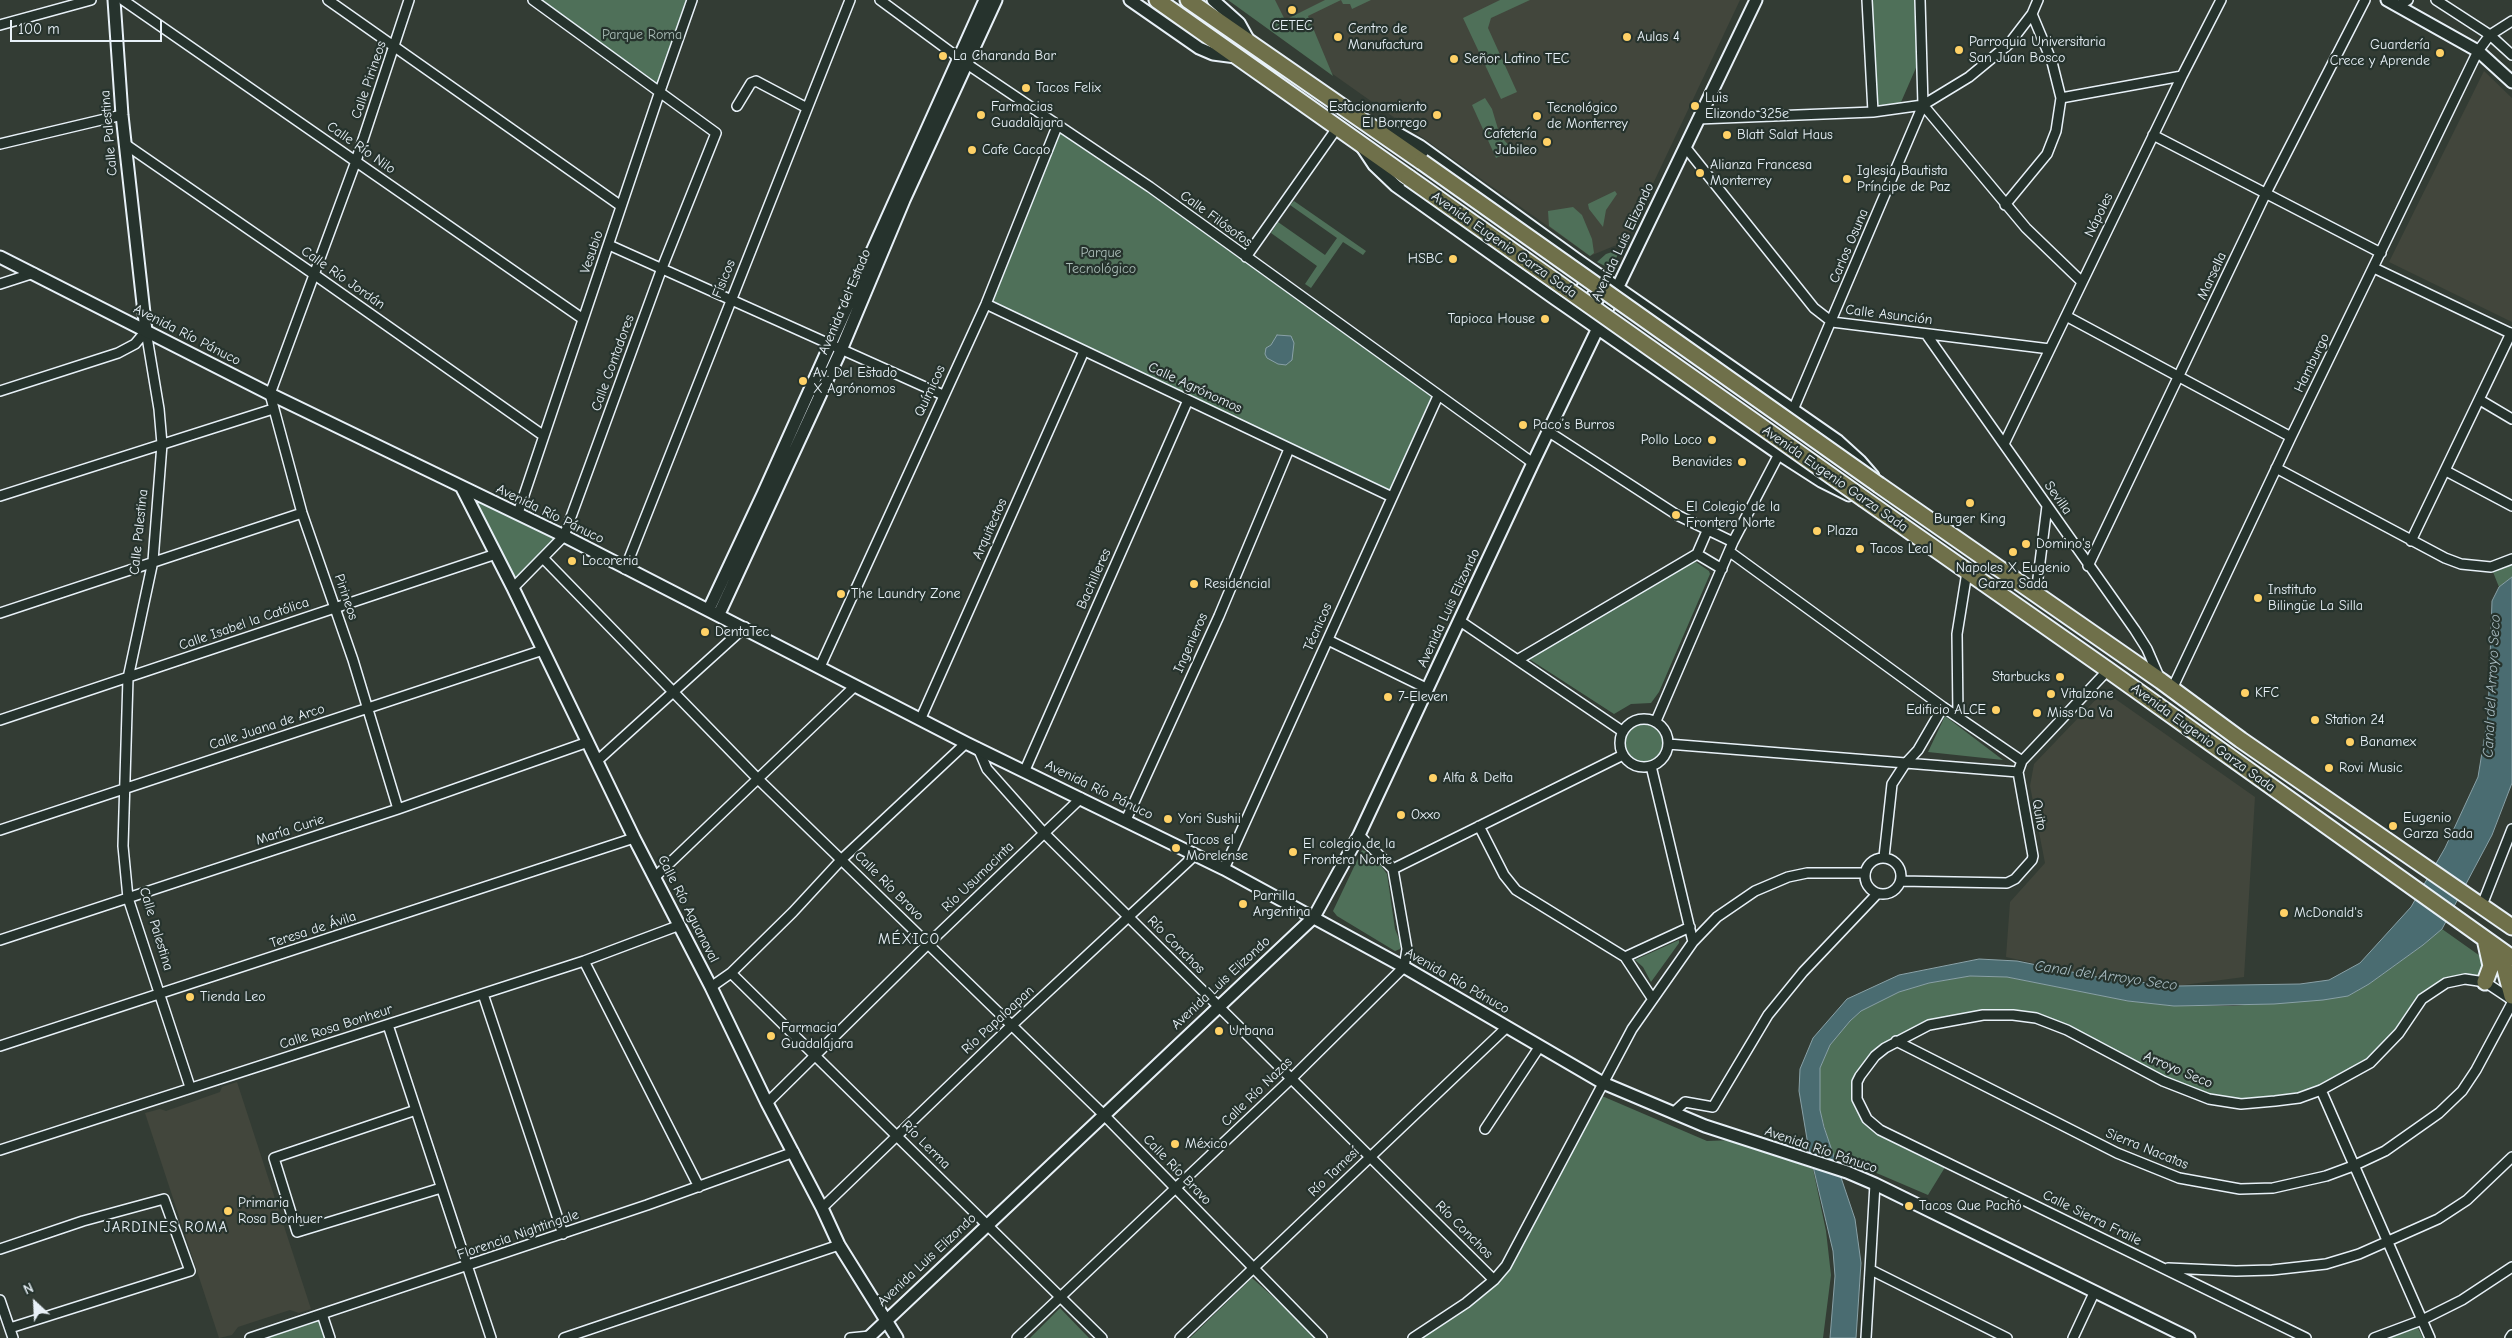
<!DOCTYPE html>
<html>
<head>
<meta charset="utf-8">
<style>
  body { margin:0 }
  #map { position:relative; width:2512px; height:1338px; overflow:hidden; background:#333c34; font-family:"Comic Neue",sans-serif }
  canvas { display:block }
  .north { position:absolute; left:10px; top:1278px; width:50px; height:50px; -webkit-text-stroke:4px #26332d; paint-order:stroke; rotate:335deg; font-size:14px; font-weight:700; line-height:20px; text-align:center; color:#e8f1f8 }
  .north::after { content:''; display:block; margin:auto; width:18px; height:22px; background:#e8f1f8; clip-path:polygon(50% 0,100% 100%,50% 72%,0 100%) }
  .scale { position:absolute; left:10px; top:20px; width:152px; height:22px; box-sizing:border-box; border:2px solid #e8f1f8; border-top:0; padding-left:6px; font-size:15px; line-height:18px; white-space:nowrap; color:#e8f1f8; -webkit-text-stroke:4px #26332d; paint-order:stroke }
</style>
</head>
<body>
<div id="map">
<canvas width="2512" height="1338"></canvas>
<div class="north">N</div>
<div class="scale">100 m</div>
</div>
<script>
const context = document.querySelector('canvas').getContext('2d');
context.lineJoin = 'round';
function fill(path, color) {
  context.fillStyle = color;
  context.fill(path, 'evenodd');
}
function shape(rows) {
  const path = new Path2D();
  for (const r of rows) {
    if (r.length === 3) {
      path.moveTo(r[0] + r[2], r[1]);
      path.arc(r[0], r[1], r[2], 0, 2 * Math.PI);
      continue;
    }
    path.moveTo(r[0], r[1]);
    for (let i = 2; i < r.length; i += 2) path.lineTo(r[i], r[i + 1]);
  }
  return path;
}
function strokePath(path, color, width, dash) {
  context.strokeStyle = color;
  context.lineWidth = width;
  context.lineCap = dash ? 'butt' : 'round';
  context.setLineDash(dash || []);
  context.stroke(path);
}
function drawText(font, color, halo, rows, align = 'center') {
  context.font = font + ' "Comic Neue",sans-serif';
  context.lineWidth = 4.5;
  context.setLineDash([]);
  context.textBaseline = 'middle';
  context.strokeStyle = halo;
  context.fillStyle = color;
  for (const [text, x, y, turn = 0] of rows) {
    context.save();
    context.translate(x, y);
    context.rotate((+turn || 0) * Math.PI / 180);
    context.textAlign = isNaN(turn) ? turn : align;
    if (halo) context.strokeText(text, 0, 0);
    context.fillText(text, 0, 0);
    context.restore();
  }
}
const built = shape([
  [1228,0,1740,0,1624,245,1614,246,1590,256],
  [2484,71,2512,98,2512,322,2389,262],
  [2104,691,2255,797,2244,977,2176,986,2154,982,2102,978,2006,957,2010,902,2045,863,2030,786,2034,764],
  [237,1082,311,1309,299,1313,290,1310,238,1327,232,1335,219,1338,145,1113,160,1109,166,1111,220,1092,222,1087]
]);
const green = shape([
  [532,0,692,0,660,91],
  [1228,0,1275,0,1285,20,1325,0,1371,0,1352,9,1350,4,1343,4,1341,0,1308,16,1333,76],
  [1500,0,1530,0,1491,18,1488,28,1517,92,1501,99,1463,18],
  [1867,0,1920,0,1922,54,1898,109,1873,112],
  [1485,98,1492,109,1498,129,1504,135,1504,140,1513,150,1496,158,1472,105],
  [1058,124,1437,398,1392,495,986,304],
  [1615,191,1617,194,1606,210,1603,227,1589,209,1588,204],
  [1294,201,1366,251,1363,255,1343,242,1311,288,1305,284,1317,266,1271,233,1278,222,1325,255,1337,238,1290,205],
  [1573,207,1582,215,1592,239,1594,253,1590,256,1549,226,1548,211],
  [1612,252,1618,254,1611,269,1597,262,1606,254],
  [462,488,564,536,513,588],
  [2512,559,2512,577,2499,587,2491,567],
  [1696,562,1709,571,1710,574,1659,692,1651,703,1631,704,1614,714,1526,657,1688,564],
  [1945,716,2003,760,1928,752],
  [1644,743,24],
  [1362,850,1373,855,1387,874,1395,929,1401,944,1400,949,1395,951,1337,916,1333,911],
  [2442,929,2490,963,2488,976,2465,979,2432,991,2383,1050,2321,1090,2270,1102,2209,1099,2067,1030,2013,1015,1929,1025,1875,1056,1856,1090,1867,1119,1947,1164,1928,1195,1832,1154,1820,1111,1820,1068,1830,1045,1850,1021,1861,1011,1899,992,1929,983,1970,976,2007,977,2128,1001,2174,1006,2233,1006,2348,996,2369,984,2423,945],
  [1679,940,1679,943,1651,982,1643,967,1635,960],
  [1602,1096,1707,1141,1733,1140,1813,1169,1826,1231,1831,1275,1823,1338,1413,1338,1494,1280],
  [1252,1278,1299,1320,1316,1338,1190,1338],
  [1060,1308,1089,1338,1030,1338],
  [322,1314,329,1338,250,1338],
  [2417,1326,2423,1338,2384,1338,2394,1336]
]);
const water = shape([
  [1277,335,1291,336,1294,343,1292,360,1286,365,1278,364,1267,358,1265,354,1266,348,1271,345,1277,335],
  [2512,577,2512,783,2492,835,2442,929,2423,945,2369,984,2348,996,2323,1000,2274,1004,2174,1006,2128,1001,2007,977,1970,976,1929,983,1899,992,1861,1011,1850,1021,1830,1045,1820,1068,1820,1110,1824,1127,1855,1219,1861,1263,1856,1338,1830,1338,1835,1276,1833,1251,1808,1145,1799,1091,1800,1069,1813,1038,1847,999,1899,975,1979,959,2017,961,2102,978,2176,986,2300,984,2329,980,2360,963,2411,907,2445,848,2478,777,2488,716,2492,601,2499,587,2512,577]
]);
const minor = shape([
  [123,0,583,319],
  [328,0,621,206],
  [880,0,967,64,1150,187,1533,463],
  [1867,0,1873,112],
  [2436,0,2490,35,2512,55],
  [2398,6,2408,0],
  [0,25,91,0],
  [2061,98,2182,76],
  [1923,105,2026,228,2082,282],
  [737,106,751,83,756,81,807,108],
  [1698,119,1873,112,1923,105,1969,77,2009,44,2032,14,2038,0],
  [2153,135,2381,253],
  [0,144,122,115],
  [125,144,315,275,544,436],
  [1686,148,1814,308,1832,322,2050,349],
  [2005,205,2047,154,2056,131,2061,98,2052,62,2032,14],
  [609,245,943,395],
  [1246,257,1337,128],
  [2374,268,2512,334],
  [0,284,34,273],
  [986,304,1392,497],
  [2066,316,2291,437],
  [146,331,159,409,162,444,153,561,128,678,123,846,128,898,190,1087],
  [1926,334,2135,630,2147,649,2160,679],
  [0,391,118,353,135,344,146,331],
  [2480,400,2512,419],
  [1793,410,1923,105,1920,0],
  [1549,432,1677,515,1733,542],
  [2004,444,2182,76,2221,0],
  [2276,468,2445,558,2461,564,2491,567,2512,559],
  [2446,471,2512,506],
  [0,496,273,409],
  [518,513,660,91,692,0],
  [2411,541,2511,333],
  [1730,552,1943,707,2022,761],
  [1697,554,1707,531],
  [543,558,757,778,1103,1114,1322,1338],
  [2088,566,2266,193,2365,0],
  [625,569,850,0],
  [513,588,564,536,662,268,716,133,533,0],
  [2036,594,2047,506],
  [0,613,302,513],
  [1460,621,1622,731],
  [1328,640,1428,689],
  [1519,659,1697,554,1722,569],
  [820,667,986,304,1058,124],
  [2172,689,2291,437,2478,51,2490,35,2512,21],
  [1958,716,1957,634,1967,572],
  [921,718,1084,351],
  [1644,743,24],
  [0,720,496,554],
  [1656,721,1733,542,1779,454],
  [1668,744,2018,772],
  [978,748,987,769,1044,833,1494,1280],
  [597,761,745,627],
  [1651,766,1693,942],
  [1025,770,1188,400],
  [398,809,353,660,302,513,270,394,356,161,409,0],
  [1126,820,1219,616,1289,449],
  [1479,826,1504,875,1516,890,1625,957,1652,998],
  [0,830,543,650],
  [1359,835,1393,869],
  [1884,857,1892,784,1905,764,1918,750,1943,707],
  [1883,876,18],
  [1224,869,1438,396],
  [1393,869,1623,755],
  [654,878,855,686],
  [1901,881,2007,883,2015,879,2032,860,2033,856,2018,772,2022,761,2108,670],
  [2482,905,2512,829],
  [0,940,398,809,588,742],
  [1625,957,1690,927],
  [584,961,699,1187],
  [731,973,1102,1338],
  [711,987,731,973,793,912,842,859,966,743],
  [483,994,563,1234],
  [388,1025,491,1338],
  [1896,1041,2117,1153,2179,1178,2240,1189,2273,1188,2326,1176,2353,1166,2385,1151,2439,1113,2462,1091,2476,1070,2512,1003],
  [0,1046,634,838],
  [2321,1090,2430,1338],
  [767,1103,928,944,1081,798],
  [416,1110,274,1158,297,1232,441,1188],
  [1673,1113,1685,1102,1713,1107,1768,1015,1803,972,1877,894],
  [1485,1129,1540,1046],
  [0,1150,584,961,680,925],
  [822,1208,1011,1026,1195,855],
  [0,1249,83,1221,164,1199,190,1271,10,1328],
  [2168,1268,2236,1271,2272,1270,2326,1264,2359,1254,2438,1219,2467,1200,2512,1157],
  [1871,1270,2007,1338],
  [0,1300,13,1338],
  [322,1314,330,1338],
  [250,1338,647,1205,794,1152],
  [564,1338,839,1245],
  [850,1338,870,1336],
  [1017,1338,1292,1078,1404,967,1407,949,1393,869],
  [1180,1338,1507,1027],
  [1413,1338,1466,1303,1494,1280,1506,1266,1632,1029,1693,942,1717,917,1755,891,1788,877,1807,873,1865,873],
  [1866,1338,1875,1184],
  [2073,1338,2094,1293],
  [2306,1338,1880,1130,1867,1119,1857,1099,1857,1082,1860,1076,1875,1056,1885,1048,1929,1025,1983,1015,2013,1015,2036,1018,2067,1030,2163,1081,2209,1099,2241,1104,2275,1101,2299,1098,2321,1090,2370,1063,2399,1033,2422,999,2446,983,2465,979,2485,982,2512,1000],
  [2374,1338,2422,1320,2462,1300,2512,1267],
  [2510,1338,2512,1335]
]);
const tertiary = shape([
  [114,0,122,115,146,331],
  [1130,0,1199,48,1213,54,1236,57],
  [1213,0,1239,23,1249,41],
  [2387,0,2478,51,2512,82],
  [1376,129,1397,133,1420,146,1579,261,1838,441,1860,461,1873,476],
  [1362,147,1374,165,1396,186,1555,299,1779,454,1821,481,1849,495],
  [0,257,270,394,564,536,966,743,1224,869,1404,967,1603,1083,1705,1126,1847,1172,1875,1184,2189,1338],
  [1569,299,1578,294,1584,286,1585,270],
  [462,488,513,588,634,838,711,987,767,1103,822,1208,839,1245,897,1338],
  [709,609,763,494,985,0],
  [719,614,841,350,904,200,996,0],
  [868,1338,1314,917,1359,835,1533,463,1756,0]
]);
const trunk = shape([
  [1157,0,1409,178],
  [1188,0,1422,162],
  [1879,485,2161,681,2241,740,2512,927],
  [1864,499,2108,670,2512,958],
  [2500,950,2512,996],
  [2485,982,2491,966,2485,939]
]);
const trunkBridge = shape([
  [1422,162,1879,485],
  [1409,178,1864,499]
]);
const markers = [
  [1292,10,5,"#ffd166"],
  [1338,37,5,"#ffd166"],
  [1627,37,5,"#ffd166"],
  [1959,50,5,"#ffd166"],
  [2440,53,5,"#ffd166"],
  [943,56,5,"#ffd166"],
  [1454,59,5,"#ffd166"],
  [1026,88,5,"#ffd166"],
  [1695,106,5,"#ffd166"],
  [981,115,5,"#ffd166"],
  [1437,115,5,"#ffd166"],
  [1537,116,5,"#ffd166"],
  [1727,135,5,"#ffd166"],
  [1547,142,5,"#ffd166"],
  [972,150,5,"#ffd166"],
  [1700,173,5,"#ffd166"],
  [1847,179,5,"#ffd166"],
  [1453,259,5,"#ffd166"],
  [1545,319,5,"#ffd166"],
  [803,381,5,"#ffd166"],
  [1523,425,5,"#ffd166"],
  [1712,440,5,"#ffd166"],
  [1742,462,5,"#ffd166"],
  [1970,503,5,"#ffd166"],
  [1676,515,5,"#ffd166"],
  [1817,531,5,"#ffd166"],
  [2026,544,5,"#ffd166"],
  [1860,549,5,"#ffd166"],
  [2013,552,5,"#ffd166"],
  [572,561,5,"#ffd166"],
  [1194,584,5,"#ffd166"],
  [841,594,5,"#ffd166"],
  [2258,598,5,"#ffd166"],
  [705,632,5,"#ffd166"],
  [2060,677,5,"#ffd166"],
  [2245,693,5,"#ffd166"],
  [2051,694,5,"#ffd166"],
  [1388,697,5,"#ffd166"],
  [1996,710,5,"#ffd166"],
  [2037,713,5,"#ffd166"],
  [2315,720,5,"#ffd166"],
  [2350,742,5,"#ffd166"],
  [2329,768,5,"#ffd166"],
  [1433,778,5,"#ffd166"],
  [1401,815,5,"#ffd166"],
  [1168,819,5,"#ffd166"],
  [2393,826,5,"#ffd166"],
  [1176,848,5,"#ffd166"],
  [1293,852,5,"#ffd166"],
  [1243,904,5,"#ffd166"],
  [2284,913,5,"#ffd166"],
  [190,997,5,"#ffd166"],
  [1219,1031,5,"#ffd166"],
  [771,1036,5,"#ffd166"],
  [1175,1144,5,"#ffd166"],
  [1909,1206,5,"#ffd166"],
  [228,1211,5,"#ffd166"]
];
const poiNames = [
  ["CETEC",1292,26,"center"],
  ["Centro de",1348,29],
  ["Manufactura",1348,45],
  ["Aulas 4",1637,37],
  ["Parroquia Universitaria",1969,42],
  ["San Juan Bosco",1969,58],
  ["Guardería",2430,45,"right"],
  ["Crece y Aprende",2430,61,"right"],
  ["La Charanda Bar",953,56],
  ["Señor Latino TEC",1464,59],
  ["Tacos Felix",1036,88],
  ["Luis",1705,98],
  ["Elizondo 325e",1705,114],
  ["Farmacias",991,107],
  ["Guadalajara",991,123],
  ["Estacionamiento",1427,107,"right"],
  ["El Borrego",1427,123,"right"],
  ["Tecnológico",1547,108],
  ["de Monterrey",1547,124],
  ["Cafetería",1537,134,"right"],
  ["Jubileo",1537,150,"right"],
  ["Blatt Salat Haus",1737,135],
  ["Cafe Cacao",982,150],
  ["Alianza Francesa",1710,165],
  ["Monterrey",1710,181],
  ["Iglesia Bautista",1857,171],
  ["Príncipe de Paz",1857,187],
  ["HSBC",1443,259,"right"],
  ["Tapioca House",1535,319,"right"],
  ["Av. Del Estado",813,373],
  ["X Agrónomos",813,389],
  ["Paco’s Burros",1533,425],
  ["Pollo Loco",1702,440,"right"],
  ["Benavides",1732,462,"right"],
  ["El Colegio de la",1686,507],
  ["Frontera Norte",1686,523],
  ["Burger King",1970,519,"center"],
  ["Plaza",1827,531],
  ["Domino's",2036,544],
  ["Tacos Leal",1870,549],
  ["Locoreria",582,561],
  ["Napoles X Eugenio",2013,568,"center"],
  ["Garza Sada",2013,584,"center"],
  ["Residencial",1204,584],
  ["Instituto",2268,590],
  ["Bilingüe La Silla",2268,606],
  ["The Laundry Zone",851,594],
  ["DentaTec",715,632],
  ["Starbucks",2050,677,"right"],
  ["KFC",2255,693],
  ["Vitalzone",2061,694],
  ["7-Eleven",1398,697],
  ["Edificio ALCE",1986,710,"right"],
  ["Miss Da Va",2047,713],
  ["Station 24",2325,720],
  ["Banamex",2360,742],
  ["Rovi Music",2339,768],
  ["Alfa & Delta",1443,778],
  ["Oxxo",1411,815],
  ["Eugenio",2403,818],
  ["Garza Sada",2403,834],
  ["Yori Sushii",1178,819],
  ["Tacos el",1186,840],
  ["Morelense",1186,856],
  ["El colegio de la",1303,844],
  ["Frontera Norte",1303,860],
  ["Parrilla",1253,896],
  ["Argentina",1253,912],
  ["McDonald's",2294,913],
  ["Tienda Leo",200,997],
  ["Farmacia",781,1028],
  ["Guadalajara",781,1044],
  ["Urbana",1229,1031],
  ["México",1185,1144],
  ["Primaria",238,1203],
  ["Rosa Bonhuer",238,1219],
  ["Tacos Que Pachó",1919,1206]
];
const parkNames = [
  ["Parque Roma",642,35],
  ["Parque",1101,253],
  ["Tecnológico",1101,269]
];
const streetNames = [
  ["Calle Pirineos",369,80,-71],
  ["Calle Palestina",109,133,-95],
  ["Calle Río Nilo",361,148,35],
  ["Nápoles",2099,215,-64],
  ["Calle Filósofos",1216,219,36],
  ["Avenida Luis Elizondo",1623,242,-65],
  ["Avenida Eugenio Garza Sada",1504,245,35],
  ["Carlos Osuna",1849,246,-67],
  ["Vesubio",592,252,-71],
  ["Marsella",2212,276,-65],
  ["Calle Río Jordán",343,278,35],
  ["Físicos",724,279,-68],
  ["Avenida del Estado",845,302,-67],
  ["Calle Asunción",1889,315,7],
  ["Avenida Río Pánuco",187,335,27],
  ["Calle Contadores",613,363,-70],
  ["Hamburgo",2312,363,-64],
  ["Calle Agrónomos",1195,388,25],
  ["Químicos",930,391,-65],
  ["Avenida Eugenio Garza Sada",1835,479,35],
  ["Sevilla",2058,498,55],
  ["Avenida Río Pánuco",550,514,26],
  ["Arquitectos",990,529,-66],
  ["Calle Palestina",139,532,-84],
  ["Bachilleres",1094,579,-66],
  ["Pirineos",346,597,71],
  ["Avenida Luis Elizondo",1449,608,-65],
  ["Calle Isabel la Católica",244,624,-19],
  ["Técnicos",1318,627,-66],
  ["Ingenieros",1191,643,-66],
  ["Calle Juana de Arco",267,727,-18],
  ["Avenida Eugenio Garza Sada",2203,738,36],
  ["Avenida Río Pánuco",1099,790,26],
  ["Quito",2039,815,80],
  ["María Curie",290,830,-18],
  ["Río Usumacinta",978,877,-44],
  ["Calle Río Bravo",889,886,45],
  ["Calle Río Aguanaval",688,909,63],
  ["Calle Palestina",156,929,73],
  ["Teresa de Ávila",313,930,-18],
  ["Río Conchos",1176,945,45],
  ["Avenida Río Pánuco",1457,981,30],
  ["Avenida Luis Elizondo",1221,983,-43],
  ["Río Papaloapan",998,1020,-43],
  ["Calle Rosa Bonheur",336,1027,-18],
  ["Arroyo Seco",2178,1070,23],
  ["Calle Río Nazas",1257,1092,-44],
  ["Río Lerma",926,1145,45],
  ["Sierra Nacatas",2147,1149,22],
  ["Avenida Río Pánuco",1821,1150,19],
  ["Calle Río Bravo",1177,1170,46],
  ["Río Tamesí",1334,1172,-44],
  ["Calle Sierra Fraile",2092,1218,26],
  ["Río Conchos",1464,1230,45],
  ["Florencia Nightingale",518,1235,-19],
  ["Avenida Luis Elizondo",927,1260,-43]
];
const waterNames = [
  ["Canal del Arroyo Seco",2492,686,-87],
  ["Canal del Arroyo Seco",2106,976,8]
];
const neighbourhoodNames = [
  ["MÉXICO",909,940],
  ["JARDINES ROMA",166,1228]
];
fill(built, '#42463c');
fill(green, '#4f7059');
fill(water, '#4a6c71');
strokePath(water, '#89a1a7', 1);
strokePath(minor, '#e8f1f8', 12);
strokePath(tertiary, '#e8f1f8', 15);
strokePath(trunk, '#e8f1f8', 19);
strokePath(minor, '#26332d', 9);
strokePath(tertiary, '#26332d', 11);
strokePath(trunk, '#6f704a', 15);
strokePath(trunkBridge, '#e8f1f8', 19, []);
strokePath(trunkBridge, '#6f704a', 15);
for (const [x, y, r, color] of markers) {
  const dot = new Path2D();
  dot.arc(x, y, r, 0, 2 * Math.PI);
  context.fillStyle = color;
  context.fill(dot);
  strokePath(dot, '#26332d', 2);
}
drawText('14px', '#e8f1f8', '#26332d', poiNames, 'left');
drawText('14px', '#abbdb8', '#26332d', parkNames);
drawText('14px', '#e8f1f8', '#26332d', streetNames);
drawText('italic 15px', '#a9bcc2', '#26332d', waterNames);
context.letterSpacing = '1px';
drawText('15px', '#e8f1f8', '#26332d', neighbourhoodNames);
context.letterSpacing = '0px';
</script>
</body>
</html>
